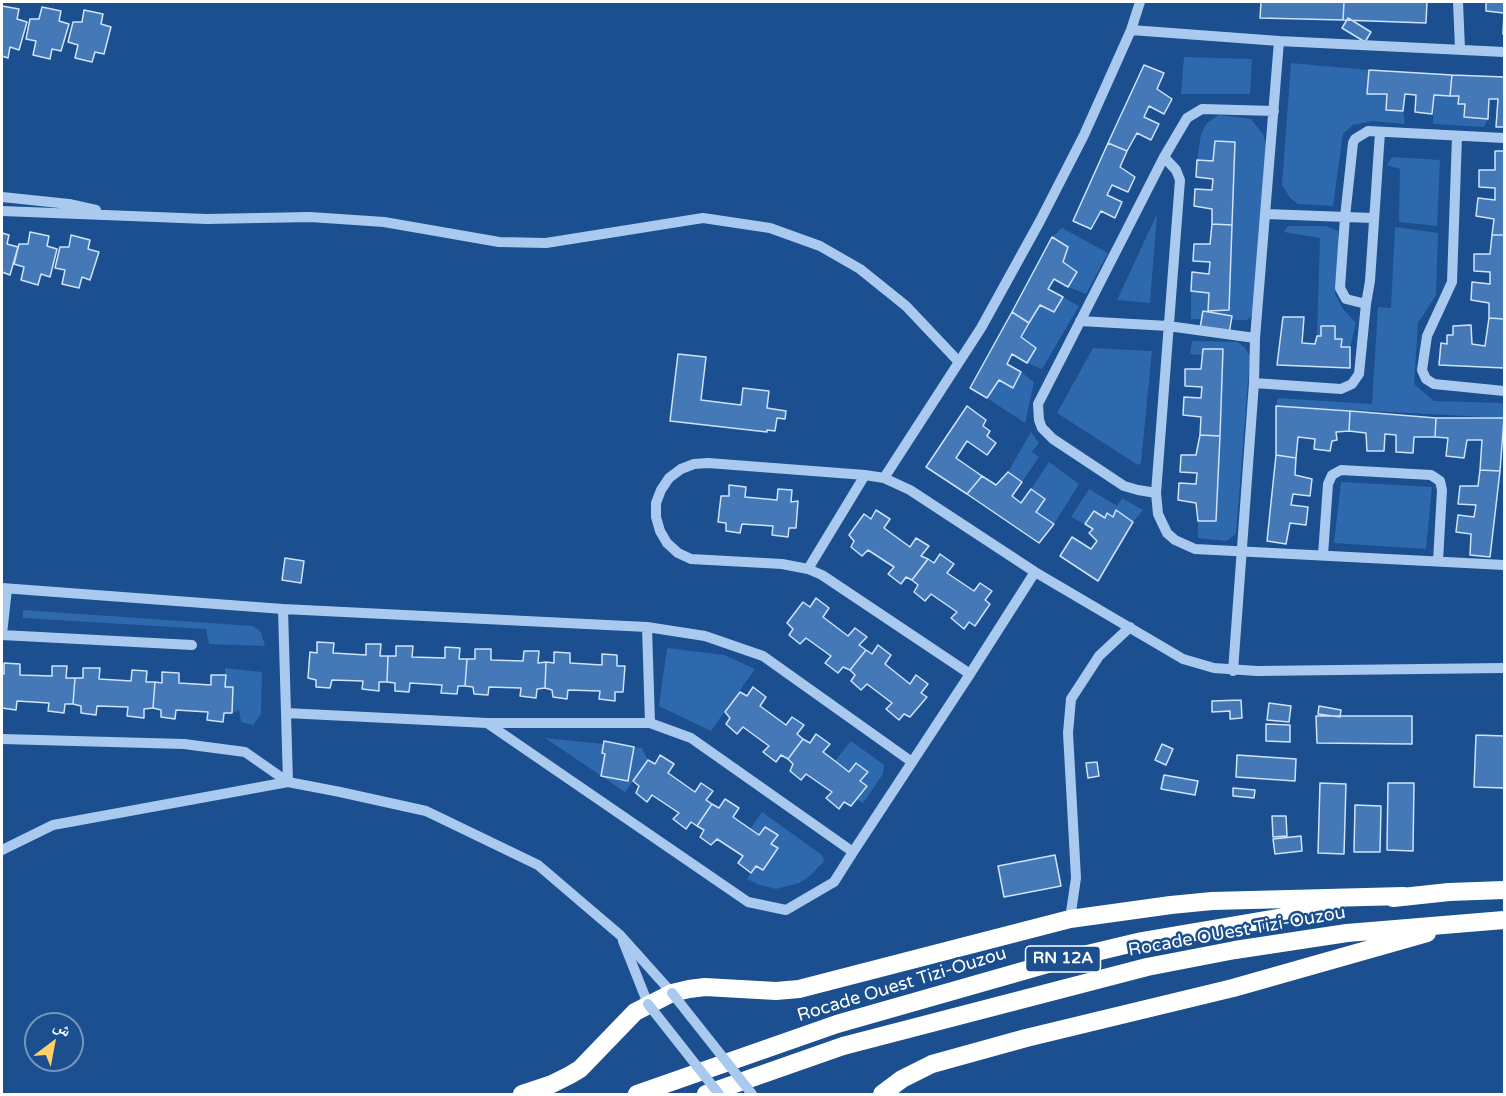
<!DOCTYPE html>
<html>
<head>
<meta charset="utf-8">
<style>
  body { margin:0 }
  #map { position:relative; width:1506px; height:1096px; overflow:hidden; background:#1b4f8f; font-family:"Varela Round","Noto Naskh Arabic",sans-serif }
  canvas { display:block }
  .frame { position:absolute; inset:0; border:3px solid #fff; pointer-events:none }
  .north { position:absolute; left:24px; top:1012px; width:60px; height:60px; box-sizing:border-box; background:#1b4f8f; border:2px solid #7695bc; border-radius:50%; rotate:32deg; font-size:16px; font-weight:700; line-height:24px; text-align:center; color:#fff }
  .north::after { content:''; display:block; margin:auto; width:21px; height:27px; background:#ffd166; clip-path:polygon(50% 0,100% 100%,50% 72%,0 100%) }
</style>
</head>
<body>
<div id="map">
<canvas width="1506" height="1096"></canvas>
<div class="frame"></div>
<div class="north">ش</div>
</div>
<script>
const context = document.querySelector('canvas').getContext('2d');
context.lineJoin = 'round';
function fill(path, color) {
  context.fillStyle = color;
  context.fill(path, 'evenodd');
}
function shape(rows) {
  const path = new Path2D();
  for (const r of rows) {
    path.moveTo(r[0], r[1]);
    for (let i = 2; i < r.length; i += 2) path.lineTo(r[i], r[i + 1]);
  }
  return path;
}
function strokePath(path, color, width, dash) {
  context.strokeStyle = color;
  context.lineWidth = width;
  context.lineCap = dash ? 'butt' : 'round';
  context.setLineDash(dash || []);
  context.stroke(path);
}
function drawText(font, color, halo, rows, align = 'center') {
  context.font = font + ' "Varela Round",sans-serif';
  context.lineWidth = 5;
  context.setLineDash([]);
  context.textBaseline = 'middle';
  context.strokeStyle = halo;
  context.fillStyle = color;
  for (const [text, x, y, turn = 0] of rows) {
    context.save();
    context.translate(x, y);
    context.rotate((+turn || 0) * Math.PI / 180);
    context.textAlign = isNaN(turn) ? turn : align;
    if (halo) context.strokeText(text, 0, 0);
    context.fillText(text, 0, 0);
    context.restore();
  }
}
const green = shape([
  [1184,57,1252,59,1250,94,1181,94],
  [1291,63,1369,70,1367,94,1387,94,1386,110,1403,111,1405,124,1372,121,1353,125,1343,134,1333,206,1298,204,1290,198,1282,185],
  [1434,95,1459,96,1458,104,1465,104,1464,117,1488,119,1484,127,1433,124],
  [1219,115,1251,119,1263,134,1267,147,1255,313,1247,320,1191,319,1191,291,1209,293,1209,311,1229,310,1235,142,1215,141,1213,161,1197,160,1201,134,1207,123],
  [1392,157,1440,160,1437,226,1399,222,1400,169,1387,165],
  [1157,214,1150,303,1117,300],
  [1288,226,1326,226,1338,231,1339,245,1335,294,1343,309,1356,323,1350,347,1341,347,1341,339,1335,339,1335,326,1321,326,1321,336,1317,336,1320,238,1284,232],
  [1395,227,1438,233,1436,295,1418,323,1414,384,1434,401,1504,403,1504,418,1276,406,1278,398,1372,404,1378,307,1391,308],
  [1062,228,1108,253,1086,294,1068,287,1077,272,1063,262,1068,247,1052,237],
  [1063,297,1079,306,1042,369,1027,363,1036,348,1021,337,1040,305,1054,312],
  [1192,341,1238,342,1245,348,1250,356,1236,534,1227,541,1198,538,1198,521,1216,521,1223,349,1203,349,1202,355,1190,354],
  [1093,348,1152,351,1141,463,1138,465,1057,413],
  [1021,372,1034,382,1025,423,987,398,999,380,1013,388],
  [1031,432,1039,443,1032,452,1039,457,1022,482,1008,472],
  [1049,462,1079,484,1054,524,1036,512,1045,499,1031,489],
  [1341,482,1432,487,1426,549,1334,543],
  [1089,489,1117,506,1122,498,1143,510,1133,522,1117,510,1113,517,1107,514,1105,518,1094,511,1085,524,1071,517],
  [23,610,253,626,261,632,265,646,209,644,206,629,23,618],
  [667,648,724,655,755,669,711,731,659,706],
  [225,668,262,672,261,714,253,725,241,722,239,710,232,713,233,687,225,687],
  [545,738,642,748,648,760,625,792],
  [851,741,884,765,883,774,863,803,856,799,866,786,860,781,866,771,856,763,849,772,835,761],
  [762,812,822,855,824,861,810,876,799,883,776,889,760,885,747,879,756,866,763,869,778,849,771,844,777,835,765,827,759,835,750,829]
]);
const building = shape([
  [1261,2,1344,2,1343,20,1260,18,1261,2],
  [1344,2,1427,2,1426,23,1343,20,1344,2],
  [1486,2,1504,2,1504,34,1503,34,1504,13,1486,11,1486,2],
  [2,6,19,9,17,19,27,22,19,50,10,47,8,58,2,56,2,6],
  [42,7,61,11,59,21,69,24,61,51,52,49,50,59,33,55,36,41,26,39,30,19,39,19,42,7],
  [84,10,103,14,101,24,111,27,104,54,95,52,92,62,75,58,78,45,68,42,73,22,82,22,84,10],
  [1348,18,1371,32,1365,42,1342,28,1348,18],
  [1144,65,1164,73,1157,89,1172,99,1164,114,1149,106,1144,117,1159,124,1151,140,1137,133,1127,151,1108,143,1144,65],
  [1369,70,1452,75,1450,96,1434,95,1432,114,1415,112,1416,95,1405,94,1403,111,1386,110,1387,94,1367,94,1369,70],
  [1452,75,1504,77,1504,127,1496,127,1498,99,1489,99,1488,119,1464,117,1465,104,1458,104,1459,96,1450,96,1452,75],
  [1215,141,1235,142,1232,225,1212,224,1212,209,1194,206,1195,189,1212,190,1213,179,1196,177,1197,160,1213,161,1215,141],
  [1108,143,1127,151,1120,167,1135,177,1128,192,1112,185,1107,195,1122,202,1115,218,1101,211,1091,229,1073,221,1108,143],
  [1495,151,1504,151,1504,235,1492,235,1494,219,1476,216,1478,198,1495,200,1495,188,1479,187,1479,170,1495,170,1495,151],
  [1212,224,1232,225,1229,310,1208,311,1209,293,1191,291,1192,272,1209,274,1210,262,1193,261,1194,244,1210,244,1212,224],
  [30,232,49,236,47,246,57,249,50,277,41,274,38,285,21,280,24,267,14,264,19,244,28,244,30,232],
  [2,233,9,235,7,244,18,247,10,275,2,272,2,233],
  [71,235,90,240,88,249,99,252,90,280,82,277,79,288,62,284,65,270,55,268,60,247,69,247,71,235],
  [1492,235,1504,235,1504,319,1489,318,1489,303,1471,300,1472,282,1490,284,1490,272,1474,271,1474,254,1490,254,1492,235],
  [1052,237,1068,247,1063,262,1077,272,1068,287,1054,279,1048,289,1063,297,1054,312,1040,305,1029,323,1012,312,1052,237],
  [1203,311,1232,316,1229,334,1200,328,1203,311],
  [1012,312,1029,323,1021,337,1036,348,1027,363,1012,354,1007,364,1021,372,1013,388,999,380,987,398,970,388,1012,312],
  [1283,317,1304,317,1302,343,1315,344,1317,336,1321,336,1321,326,1335,326,1335,339,1342,339,1341,347,1350,347,1350,368,1277,365,1283,317],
  [1489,318,1504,319,1504,368,1439,365,1441,343,1447,344,1447,335,1453,335,1453,326,1471,325,1472,344,1485,346,1489,318],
  [1203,349,1223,349,1220,436,1200,435,1201,417,1183,415,1184,397,1201,398,1202,387,1185,386,1185,369,1201,369,1203,349],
  [678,354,706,357,701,400,741,405,743,388,769,391,767,408,786,411,785,419,777,418,775,431,767,430,767,432,670,421,678,354],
  [967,406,986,420,983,426,990,431,987,436,996,443,987,455,967,441,956,458,982,476,967,494,926,467,967,406],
  [1276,406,1350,411,1349,431,1336,432,1337,440,1332,441,1330,451,1314,449,1315,439,1298,437,1296,458,1276,455,1276,406],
  [1350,411,1436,418,1435,437,1414,437,1413,453,1396,452,1396,435,1385,434,1384,451,1367,451,1366,433,1349,431,1350,411],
  [1436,418,1504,418,1500,471,1480,470,1482,440,1467,440,1464,458,1446,456,1448,438,1435,437,1436,418],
  [1200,435,1220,436,1216,521,1198,521,1196,503,1178,500,1179,483,1196,484,1197,473,1180,472,1181,455,1196,455,1200,435],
  [1276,455,1296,458,1295,475,1312,479,1310,496,1293,494,1291,505,1308,507,1306,525,1290,523,1286,544,1267,541,1276,455],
  [1480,470,1500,471,1490,557,1470,555,1471,534,1456,532,1458,515,1474,517,1476,505,1458,504,1460,486,1478,486,1480,470],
  [1008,472,1022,482,1012,496,1021,503,1031,489,1045,499,1036,512,1054,524,1039,543,967,494,982,476,996,485,1008,472],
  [729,485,746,487,745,497,777,500,778,489,792,490,791,502,798,501,796,528,789,528,788,537,772,535,773,526,742,524,740,533,726,531,726,523,718,522,721,496,729,496,729,485],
  [876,510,890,519,884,528,910,547,916,538,929,546,921,556,928,559,912,580,906,577,901,584,888,574,894,567,868,550,862,556,851,547,854,541,849,535,864,514,871,519,876,510],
  [1116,510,1133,522,1098,581,1060,556,1072,537,1091,549,1097,541,1089,533,1093,529,1085,524,1094,511,1105,518,1107,513,1113,517,1116,510],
  [940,554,954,564,947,573,974,591,980,583,992,591,985,600,990,604,975,626,969,622,964,629,951,618,957,612,931,594,925,601,914,592,918,585,912,580,928,559,934,563,940,554],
  [285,558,304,561,301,583,282,580,285,558],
  [816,598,829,608,823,617,848,636,855,628,867,637,859,645,866,650,850,670,843,667,838,673,825,663,831,656,806,638,800,644,789,635,793,629,787,623,803,602,810,607,816,598],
  [317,642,334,643,333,653,366,655,366,644,381,644,380,656,388,656,387,682,379,682,379,691,362,689,363,681,332,680,330,688,316,687,316,680,308,678,310,652,317,653,317,642],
  [878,645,891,655,885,664,910,684,916,675,928,684,921,693,927,697,910,717,904,714,899,720,886,709,892,703,867,684,861,690,851,681,855,675,850,670,866,650,872,654,878,645],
  [396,646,413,646,412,657,445,658,445,647,460,648,459,659,467,659,465,686,458,686,457,694,441,693,442,685,410,683,409,692,395,691,395,683,387,682,388,656,396,656,396,646],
  [475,649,491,649,491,660,523,661,524,651,539,651,538,663,546,662,545,688,537,689,536,698,520,696,521,688,489,687,488,695,474,694,473,687,465,686,467,659,475,659,475,649],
  [554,652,570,653,570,663,602,665,602,654,617,655,617,666,625,666,623,692,615,692,615,701,599,699,600,691,568,690,567,699,553,697,552,690,545,688,546,662,554,663,554,652],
  [4,663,20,664,20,675,52,676,52,666,67,666,66,678,75,678,73,704,65,704,64,713,48,711,49,703,17,701,16,710,2,708,2,674,4,674,4,663],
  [83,668,100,668,99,679,131,681,132,670,147,671,146,682,155,682,153,708,144,709,144,718,127,716,128,707,97,706,96,715,81,713,81,706,73,704,75,678,83,678,83,668],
  [162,672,179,673,179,683,211,685,211,675,226,675,225,687,233,687,232,713,224,713,223,722,207,720,208,712,176,710,175,719,161,717,161,710,153,708,155,682,162,683,162,672],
  [753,687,766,697,760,706,786,725,792,717,804,725,797,734,803,739,788,759,781,755,776,762,763,752,769,746,743,727,737,734,726,724,730,718,725,712,740,692,747,696,753,687],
  [1241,700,1242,718,1230,719,1230,711,1212,712,1212,701,1241,700],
  [1269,703,1291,706,1289,722,1267,720,1269,703],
  [1319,706,1341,710,1340,717,1318,714,1319,706],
  [1316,716,1412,716,1412,744,1317,743,1316,716],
  [1266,724,1290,725,1290,742,1266,741,1266,724],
  [816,734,830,744,823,752,835,761,849,772,856,763,868,772,860,781,867,786,851,806,844,802,839,809,826,798,832,792,806,774,801,780,790,771,793,764,788,759,803,739,810,743,816,734],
  [1476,735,1504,736,1504,788,1474,787,1476,735],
  [604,741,634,747,628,781,601,776,605,754,602,753,604,741],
  [1162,744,1173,749,1166,765,1155,760,1162,744],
  [660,755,674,764,668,773,695,792,701,783,713,791,706,800,712,804,697,826,691,822,686,829,673,819,679,813,652,795,647,802,636,793,639,786,633,781,648,760,655,764,660,755],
  [1237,755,1296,759,1295,781,1236,777,1237,755],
  [1097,762,1099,776,1088,778,1086,763,1097,762],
  [1164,775,1198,781,1195,795,1161,789,1164,775],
  [1320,783,1346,784,1344,854,1318,853,1320,783],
  [1388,783,1414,783,1413,851,1387,850,1388,783],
  [1233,788,1255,790,1254,798,1233,796,1233,788],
  [725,799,739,808,733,817,759,835,765,827,778,835,771,844,778,848,763,870,756,866,751,873,738,863,743,856,717,839,711,845,700,837,704,830,697,826,712,804,719,808,725,799],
  [1355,805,1381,806,1380,852,1354,852,1355,805],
  [1272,816,1286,816,1287,836,1273,837,1272,816],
  [1301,836,1302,851,1275,854,1273,839,1301,836],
  [1055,855,1061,886,1004,897,998,866,1055,855]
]);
const minor = shape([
  [1458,2,1460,49],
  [1131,30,1279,41,1504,52],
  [1457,136,1452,282,1427,336,1422,370,1426,379,1434,384,1504,391],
  [1164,157,1176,170,1180,180,1156,493,1158,514,1167,533,1175,540,1195,549,1504,565],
  [2,197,69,204,96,210],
  [2,211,207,219,310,217,384,222,499,242,546,243,703,218,770,228,820,246,860,269,906,306,959,362],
  [1266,214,1373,218],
  [1366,304,1346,299,1340,288,1345,217,1353,143,1355,139,1368,131,1504,138],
  [1080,321,1168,326,1255,338],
  [1254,383,1341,389,1352,384,1359,374,1366,304,1370,281,1380,132],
  [884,478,981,328,1040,221,1084,135,1131,30,1140,2],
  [1156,493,1138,490,1124,486,1053,439,1042,428,1039,420,1038,404,1164,157,1187,118,1202,109,1274,111],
  [1323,555,1328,484,1332,475,1341,470,1431,475,1440,481,1442,490,1438,561],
  [808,569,865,475],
  [2,588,283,609],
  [2,634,7,589],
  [2,635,192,645],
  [1233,671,1254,383,1255,338,1279,41],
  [970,674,822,575,808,569,782,564,691,559,678,553,667,543,660,531,656,517,656,503,661,490,669,478,681,469,694,464,708,463,865,475,884,478,910,490,1035,572,1183,659,1214,668,1257,671,1504,668],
  [286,713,288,782],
  [488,723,650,723,647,627],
  [650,723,691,738,853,852],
  [2,739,184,744,245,752,288,782],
  [912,762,763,656,705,636,647,627,283,609,286,713,487,723,748,902,786,910,834,882,853,852,970,674,1035,572],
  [2,850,53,825,288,782,340,792,426,811,538,865,620,935,672,993],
  [1070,919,1076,878,1068,733,1071,699,1099,656,1130,627],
  [623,941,648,1004]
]);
const highway = shape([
  [1393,898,1449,892,1504,890],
  [522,1094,552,1084,570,1075,580,1069,635,1012,672,993,689,989,705,987,776,991,799,989,1070,919,1171,905,1212,901,1404,896],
  [637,1094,837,1024,1058,961,1142,941,1336,908],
  [706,1094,843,1046,1147,967,1235,950,1347,933,1504,920],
  [882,1094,902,1079,932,1064,1026,1038,1233,988,1427,933]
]);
const minorBridge = shape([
  [672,993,752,1094],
  [648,1004,719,1094]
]);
const shields = [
  [1063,959,75]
];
const shieldNames = [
  ["RN 12A",1063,959]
];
const streetNames = [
  ["Rocade OUest Tizi-Ouzou",1237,932,-10],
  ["Rocade Ouest Tizi-Ouzou",902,985,-17]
];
fill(green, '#2e69ad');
fill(building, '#4478b7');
strokePath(building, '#cfe3fa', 1.5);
strokePath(minor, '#a9c9ee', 10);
strokePath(highway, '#fff', 18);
strokePath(minorBridge, '#a9c9ee', 10);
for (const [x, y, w] of shields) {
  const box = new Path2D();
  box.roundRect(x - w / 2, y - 13, w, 26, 4.5);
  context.fillStyle = '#1b4f8f';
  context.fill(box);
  strokePath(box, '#fff', 1.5);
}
drawText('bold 16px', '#fff', null, shieldNames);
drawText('18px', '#fff', '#1b4f8f', streetNames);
</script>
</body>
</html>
